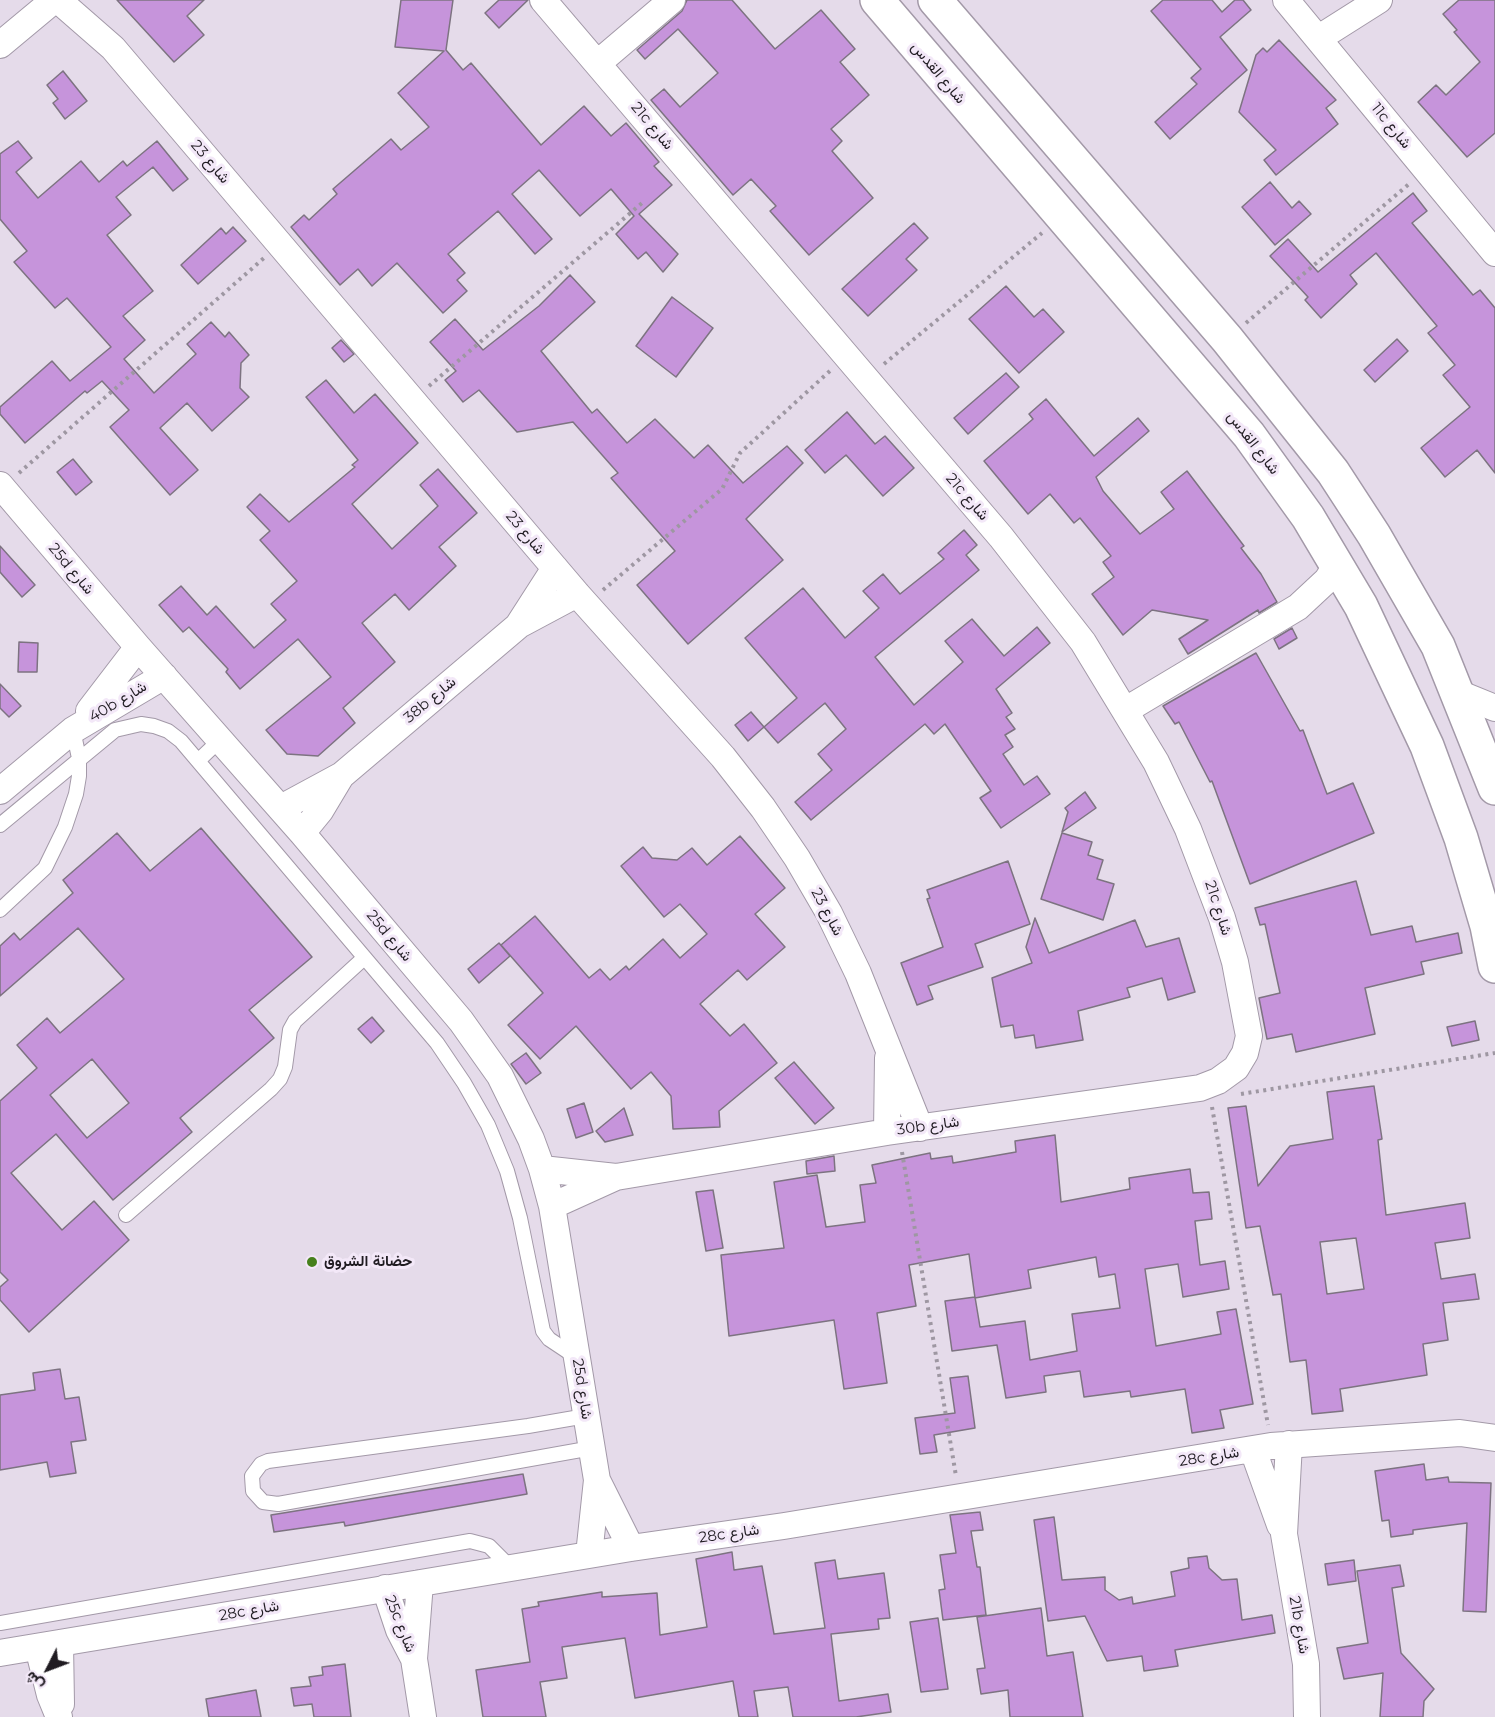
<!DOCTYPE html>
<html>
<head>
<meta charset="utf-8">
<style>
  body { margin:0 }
  #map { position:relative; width:1495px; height:1717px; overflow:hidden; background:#e5dbea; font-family:Montserrat,Vazirmatn,sans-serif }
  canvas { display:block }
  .north { position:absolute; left:18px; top:1639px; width:60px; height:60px; -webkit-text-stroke:4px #f3e8f8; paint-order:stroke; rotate:228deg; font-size:16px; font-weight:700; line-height:24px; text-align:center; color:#201c22 }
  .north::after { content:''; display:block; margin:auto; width:21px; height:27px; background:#201c22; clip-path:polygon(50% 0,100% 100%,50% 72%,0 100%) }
</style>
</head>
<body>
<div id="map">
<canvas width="1495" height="1717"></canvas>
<div class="north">ش</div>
</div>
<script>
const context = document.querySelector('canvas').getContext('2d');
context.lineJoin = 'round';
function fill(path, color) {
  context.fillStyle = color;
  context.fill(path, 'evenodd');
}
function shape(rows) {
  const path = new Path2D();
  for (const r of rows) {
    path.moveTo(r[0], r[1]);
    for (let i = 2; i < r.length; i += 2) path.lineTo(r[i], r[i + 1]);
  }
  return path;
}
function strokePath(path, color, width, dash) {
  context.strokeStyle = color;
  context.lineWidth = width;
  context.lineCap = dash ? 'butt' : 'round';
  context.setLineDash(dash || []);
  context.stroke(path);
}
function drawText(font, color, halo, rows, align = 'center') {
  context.font = font + ' Montserrat,Vazirmatn,sans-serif';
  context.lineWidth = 6;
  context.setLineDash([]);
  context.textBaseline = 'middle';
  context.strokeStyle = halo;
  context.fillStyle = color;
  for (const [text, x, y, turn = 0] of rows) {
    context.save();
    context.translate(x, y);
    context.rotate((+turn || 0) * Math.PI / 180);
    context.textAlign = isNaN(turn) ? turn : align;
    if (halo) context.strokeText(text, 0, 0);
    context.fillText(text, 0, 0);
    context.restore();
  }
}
const building = shape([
  [117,0,204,0,187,16,204,35,174,62,117,0],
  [401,0,453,0,446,50,463,70,471,63,541,145,584,106,611,136,626,123,659,162,654,166,672,185,639,214,678,254,663,272,646,252,638,259,616,234,634,216,611,189,580,216,539,170,512,194,552,239,535,254,498,211,448,254,465,273,457,280,467,291,443,313,397,263,372,286,358,269,340,285,291,227,304,215,309,220,337,194,333,189,391,139,401,150,429,127,398,93,444,51,395,47,401,0],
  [499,0,528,0,499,28,485,13,499,0],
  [687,0,732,0,775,49,821,10,855,49,840,62,869,95,831,129,842,141,832,151,873,198,809,255,770,211,776,206,751,179,733,195,651,100,664,89,680,107,718,73,678,29,645,59,637,50,682,11,687,0],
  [1163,0,1212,0,1222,12,1235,0,1243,0,1251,10,1220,37,1247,70,1170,139,1155,122,1197,84,1191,78,1201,69,1151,11,1163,0],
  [1459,0,1495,0,1495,133,1467,157,1418,102,1436,85,1446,95,1480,62,1454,32,1457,30,1443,14,1459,0],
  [1279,40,1336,100,1326,108,1338,124,1276,175,1264,160,1276,150,1239,112,1256,55,1263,48,1267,52,1279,40],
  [63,71,87,101,65,119,53,103,58,99,47,85,63,71],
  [18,141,32,158,16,172,38,198,81,161,99,182,123,161,127,166,157,141,188,179,173,191,153,167,116,197,131,215,107,235,153,291,123,316,145,340,124,359,154,393,196,354,187,344,211,322,225,337,229,332,249,355,241,363,240,388,249,397,212,431,187,403,160,428,198,470,170,495,110,427,129,410,102,381,87,393,85,391,25,443,0,414,0,407,52,361,70,381,111,347,67,298,55,308,14,262,27,251,0,219,0,154,18,141],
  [1270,182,1292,208,1299,201,1311,214,1275,245,1242,207,1270,182],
  [1413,193,1427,211,1412,223,1473,295,1480,290,1495,308,1495,473,1477,450,1445,477,1421,448,1470,407,1443,375,1455,365,1428,333,1437,326,1376,253,1350,275,1357,284,1321,318,1305,300,1308,297,1270,256,1288,239,1318,272,1413,193],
  [914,223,928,238,906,259,917,270,868,316,842,289,914,223],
  [233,227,246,241,198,284,181,265,221,228,226,234,233,227],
  [570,275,595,302,541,351,592,413,597,409,627,443,655,419,694,458,708,445,743,483,787,446,803,463,746,519,783,560,688,644,637,585,675,551,611,478,618,473,573,422,517,432,479,390,463,402,445,380,456,371,430,342,455,319,483,350,539,306,570,275],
  [1006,286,1034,317,1043,309,1064,332,1019,373,969,319,1006,286],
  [672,297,713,328,676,377,636,346,672,297],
  [1397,339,1408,351,1375,382,1364,370,1397,339],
  [341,340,354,354,344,362,332,348,341,340],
  [1006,373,1019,387,968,434,954,418,1006,373],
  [326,380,354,413,375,394,418,443,352,504,392,549,438,506,420,485,438,469,477,513,439,547,456,566,409,610,395,594,362,623,395,662,343,708,355,723,318,756,287,754,266,730,331,677,298,639,240,689,226,672,228,669,189,627,183,632,159,605,181,586,207,615,216,606,254,648,286,620,271,604,297,581,260,540,270,531,247,507,260,494,289,522,355,467,352,465,358,460,306,397,326,380],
  [1046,399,1094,456,1138,418,1149,431,1096,477,1103,491,1140,534,1174,509,1161,492,1187,471,1244,546,1241,548,1261,574,1277,602,1259,613,1258,610,1188,654,1179,639,1208,620,1152,610,1123,635,1092,594,1114,577,1103,562,1111,556,1080,518,1074,523,1050,494,1028,514,984,461,1033,419,1029,414,1046,399],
  [847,412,875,444,885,436,914,468,883,496,846,455,825,473,805,450,847,412],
  [73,459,92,482,76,495,57,472,73,459],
  [964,530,977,545,966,555,979,570,875,657,914,705,963,662,945,641,972,619,1004,656,1037,627,1050,643,996,689,1012,713,1006,717,1015,729,1005,735,1013,747,1003,754,1024,785,1037,776,1050,794,1001,828,980,798,991,791,945,724,934,734,925,724,811,820,795,802,832,770,818,754,846,729,825,703,778,743,764,727,797,698,745,638,803,588,845,638,879,608,863,591,883,574,900,594,944,559,938,553,964,530],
  [0,546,35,585,22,597,0,572,0,546],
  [1292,628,1297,638,1279,649,1274,639,1292,628],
  [19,642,38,643,37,672,18,672,19,642],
  [1256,653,1300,731,1303,730,1327,794,1353,783,1374,833,1250,884,1212,781,1210,782,1179,722,1175,724,1163,706,1256,653],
  [0,684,21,706,9,717,0,708,0,684],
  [751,712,764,727,748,741,735,725,751,712],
  [1085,792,1096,808,1062,832,1068,812,1065,808,1085,792],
  [201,828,312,957,249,1010,274,1038,180,1118,192,1132,113,1200,56,1134,11,1173,62,1230,94,1201,129,1240,29,1332,0,1300,0,1287,8,1280,0,1272,0,1101,37,1068,17,1045,47,1018,60,1033,124,979,78,928,0,996,0,946,14,933,20,940,73,893,63,880,117,833,150,871,201,828],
  [92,1059,129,1103,87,1138,50,1095,92,1059],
  [1062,833,1092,842,1088,855,1103,860,1097,879,1114,884,1103,920,1041,899,1062,833],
  [740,836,785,888,755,914,785,947,747,980,738,970,700,1004,730,1036,744,1024,777,1063,719,1111,720,1127,673,1129,671,1096,651,1072,631,1089,576,1026,540,1059,508,1025,543,993,501,945,535,916,589,978,600,969,610,980,626,966,629,970,663,939,680,958,707,934,680,904,664,917,621,866,643,847,652,858,677,860,692,848,707,865,740,836],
  [1008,861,1030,924,975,944,983,967,928,986,933,999,917,1005,901,963,943,947,927,899,930,898,927,890,1008,861],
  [1356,881,1371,935,1412,926,1416,942,1458,933,1462,953,1421,962,1424,974,1365,988,1375,1034,1296,1052,1292,1034,1267,1039,1259,998,1280,993,1265,924,1260,925,1255,908,1356,881],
  [1035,918,1049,953,1135,920,1146,947,1179,938,1195,992,1168,1000,1162,978,1127,988,1130,997,1078,1011,1083,1040,1036,1048,1034,1035,1015,1038,1013,1025,1001,1027,992,978,1032,963,1026,947,1035,918],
  [499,943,510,956,479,983,468,969,499,943],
  [372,1017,384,1031,371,1043,358,1029,372,1017],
  [1475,1021,1479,1040,1452,1046,1447,1027,1475,1021],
  [526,1053,541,1073,526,1084,511,1064,526,1053],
  [794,1062,834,1108,815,1124,775,1078,794,1062],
  [1374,1086,1382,1139,1378,1140,1386,1215,1465,1203,1470,1238,1435,1243,1441,1279,1475,1274,1479,1299,1443,1303,1448,1340,1423,1344,1427,1375,1340,1389,1343,1411,1312,1414,1306,1360,1290,1362,1281,1294,1273,1295,1260,1226,1246,1228,1228,1108,1246,1106,1258,1186,1290,1146,1333,1139,1327,1092,1374,1086],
  [1356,1238,1364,1289,1327,1294,1320,1242,1356,1238],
  [584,1103,593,1132,576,1138,567,1109,584,1103],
  [624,1108,633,1135,605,1142,596,1131,624,1108],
  [1055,1135,1061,1202,1130,1189,1129,1178,1190,1169,1193,1193,1209,1192,1212,1219,1195,1221,1200,1265,1225,1261,1229,1289,1183,1297,1178,1264,1145,1269,1156,1346,1221,1334,1217,1312,1236,1309,1253,1404,1220,1410,1224,1428,1192,1433,1185,1389,1131,1397,1130,1391,1084,1397,1080,1371,1044,1376,1046,1392,1006,1398,997,1345,952,1351,945,1301,975,1297,980,1327,1025,1321,1030,1360,1077,1351,1072,1314,1120,1308,1115,1274,1099,1277,1096,1257,1028,1270,1031,1288,975,1298,969,1254,909,1265,916,1306,877,1313,887,1383,844,1389,834,1320,729,1336,721,1255,784,1248,774,1182,817,1175,826,1227,865,1222,860,1185,876,1183,872,1165,930,1153,931,1159,952,1156,953,1163,1016,1152,1015,1141,1055,1135],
  [834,1156,835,1171,807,1174,806,1161,834,1156],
  [713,1190,723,1248,706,1251,696,1192,713,1190],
  [60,1369,65,1399,79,1397,86,1440,71,1442,76,1473,50,1477,47,1462,0,1470,0,1395,35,1390,33,1373,60,1369],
  [968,1376,975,1428,934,1435,937,1452,920,1454,915,1418,955,1413,950,1378,968,1376],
  [1424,1464,1426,1480,1448,1477,1449,1482,1491,1483,1486,1612,1463,1611,1467,1523,1413,1530,1413,1534,1391,1537,1389,1520,1382,1521,1375,1471,1424,1464],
  [523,1474,527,1494,345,1526,344,1522,274,1532,271,1515,523,1474],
  [980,1512,983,1530,971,1531,977,1567,980,1567,986,1615,943,1620,939,1590,945,1589,940,1555,956,1553,950,1515,980,1512],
  [1054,1517,1062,1580,1105,1577,1105,1590,1119,1600,1132,1597,1133,1604,1175,1596,1171,1572,1189,1568,1188,1558,1207,1556,1209,1568,1222,1580,1237,1579,1242,1620,1272,1615,1275,1633,1175,1650,1178,1666,1144,1671,1142,1656,1107,1661,1085,1616,1048,1621,1034,1520,1054,1517],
  [732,1552,734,1570,762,1566,774,1634,825,1628,815,1563,835,1560,838,1579,884,1573,890,1618,878,1619,879,1629,831,1634,839,1701,888,1694,891,1712,856,1717,793,1717,788,1687,754,1691,758,1717,739,1717,733,1681,635,1698,625,1638,562,1647,567,1678,540,1682,546,1717,483,1717,476,1670,530,1662,522,1609,539,1606,538,1602,602,1592,602,1597,657,1593,660,1635,707,1627,696,1559,732,1552],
  [1354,1560,1356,1581,1328,1585,1325,1564,1354,1560],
  [1400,1565,1404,1586,1392,1588,1401,1653,1434,1689,1424,1701,1423,1717,1380,1717,1383,1673,1344,1679,1337,1648,1368,1643,1357,1571,1400,1565],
  [1041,1608,1047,1656,1073,1652,1083,1717,1010,1717,1008,1690,981,1694,977,1669,985,1668,977,1617,1041,1608],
  [938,1618,948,1689,921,1692,910,1622,938,1618],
  [345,1664,351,1717,314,1717,312,1704,294,1706,291,1688,311,1686,309,1677,323,1675,322,1667,345,1664],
  [256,1690,261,1717,209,1717,206,1699,256,1690]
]);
const path = shape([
  [1246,323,1409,184],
  [884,364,1042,233],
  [429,386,642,203],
  [19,473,264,258],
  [603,590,722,489,740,453,831,370],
  [1241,1094,1495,1053],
  [1212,1107,1268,1425],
  [902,1152,956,1476]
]);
const lane = shape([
  [199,760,221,739],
  [0,825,115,730,141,724,154,726,168,731,181,741,437,1043,464,1083,488,1125,507,1171,520,1218,543,1331,549,1339,576,1357],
  [0,910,45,868,65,827,76,794,79,776,79,758,73,730],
  [126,1215,271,1089,280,1079,285,1067,290,1030,295,1021,364,958],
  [586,1416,528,1426,268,1461,261,1464,252,1476,253,1491,263,1502,278,1504,592,1448],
  [0,1623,470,1541,489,1546,511,1568]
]);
const street = shape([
  [58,0,113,48,577,594,723,757,763,808,797,858,829,913,858,973,920,1128],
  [543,0,1001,537,1083,642,1156,762,1188,829,1222,918,1235,962,1249,1036,1245,1053,1236,1068,1218,1081,1200,1088,887,1132,616,1177,552,1206],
  [1286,0,1495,253],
  [1319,38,1379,0],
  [0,45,54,0],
  [598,63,672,0],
  [0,485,138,647,302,833,461,1021,500,1076,531,1139,542,1169,552,1206,597,1480,631,1548],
  [519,624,555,568],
  [1458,693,1495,708],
  [1126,710,1298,607,1327,580,1334,569,1335,560],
  [89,711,138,647],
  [0,791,73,730,164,676],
  [281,808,342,775,519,625,577,594],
  [302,833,320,811,341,776],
  [887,1132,888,1058],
  [542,1169,616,1177],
  [1289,1444,1284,1534,1306,1664,1307,1717],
  [1253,1450,1280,1525],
  [589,1555,597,1480],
  [420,1583,414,1659,423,1717],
  [385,1588,399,1630,414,1659],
  [60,1643,61,1704],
  [38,1647,50,1695,59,1717],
  [0,1653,631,1548,784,1526,1271,1446,1460,1433,1495,1438]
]);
const secondary = shape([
  [877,0,1249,435,1308,517,1361,606,1427,746,1461,838,1487,926,1495,966],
  [935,0,1227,339,1333,472,1374,535,1438,646,1495,788]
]);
const markers = [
  [312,1262,6,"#46801c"]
];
const streetNames = [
  ["شارع القدس",938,73,50],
  ["21c شارع",652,126,50],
  ["11c شارع",1391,126,51],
  ["شارع 23",210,162,50],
  ["شارع القدس",1253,443,52],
  ["21c شارع",967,497,49],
  ["شارع 23",525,533,50],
  ["25d شارع",71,569,50],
  ["38b شارع",430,700,-40],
  ["40b شارع",118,702,-31],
  ["21c شارع",1218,908,72],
  ["شارع 23",827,912,62],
  ["25d شارع",389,936,50],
  ["30b شارع",928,1126,-8],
  ["25d شارع",582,1389,81],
  ["28c شارع",1209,1457,-9],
  ["28c شارع",729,1534,-8],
  ["28c شارع",249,1611,-10],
  ["25c شارع",400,1624,68],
  ["21b شارع",1299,1625,80]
];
const poiNames = [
  ["حضانة الشروق",324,1262]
];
fill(building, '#c694db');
strokePath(building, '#7d7381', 1.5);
strokePath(lane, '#a399a8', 16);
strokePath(street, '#a399a8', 28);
strokePath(secondary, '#a399a8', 36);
strokePath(path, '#9e97a2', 4, [3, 4.5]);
strokePath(lane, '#fff', 14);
strokePath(street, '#fff', 26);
strokePath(secondary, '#fff', 33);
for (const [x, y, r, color] of markers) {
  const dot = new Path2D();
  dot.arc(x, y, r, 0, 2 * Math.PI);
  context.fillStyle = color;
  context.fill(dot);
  strokePath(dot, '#f3e8f8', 2);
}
drawText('15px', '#201c22', '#f3e8f8', streetNames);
drawText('bold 15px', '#201c22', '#f3e8f8', poiNames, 'left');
</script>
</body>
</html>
